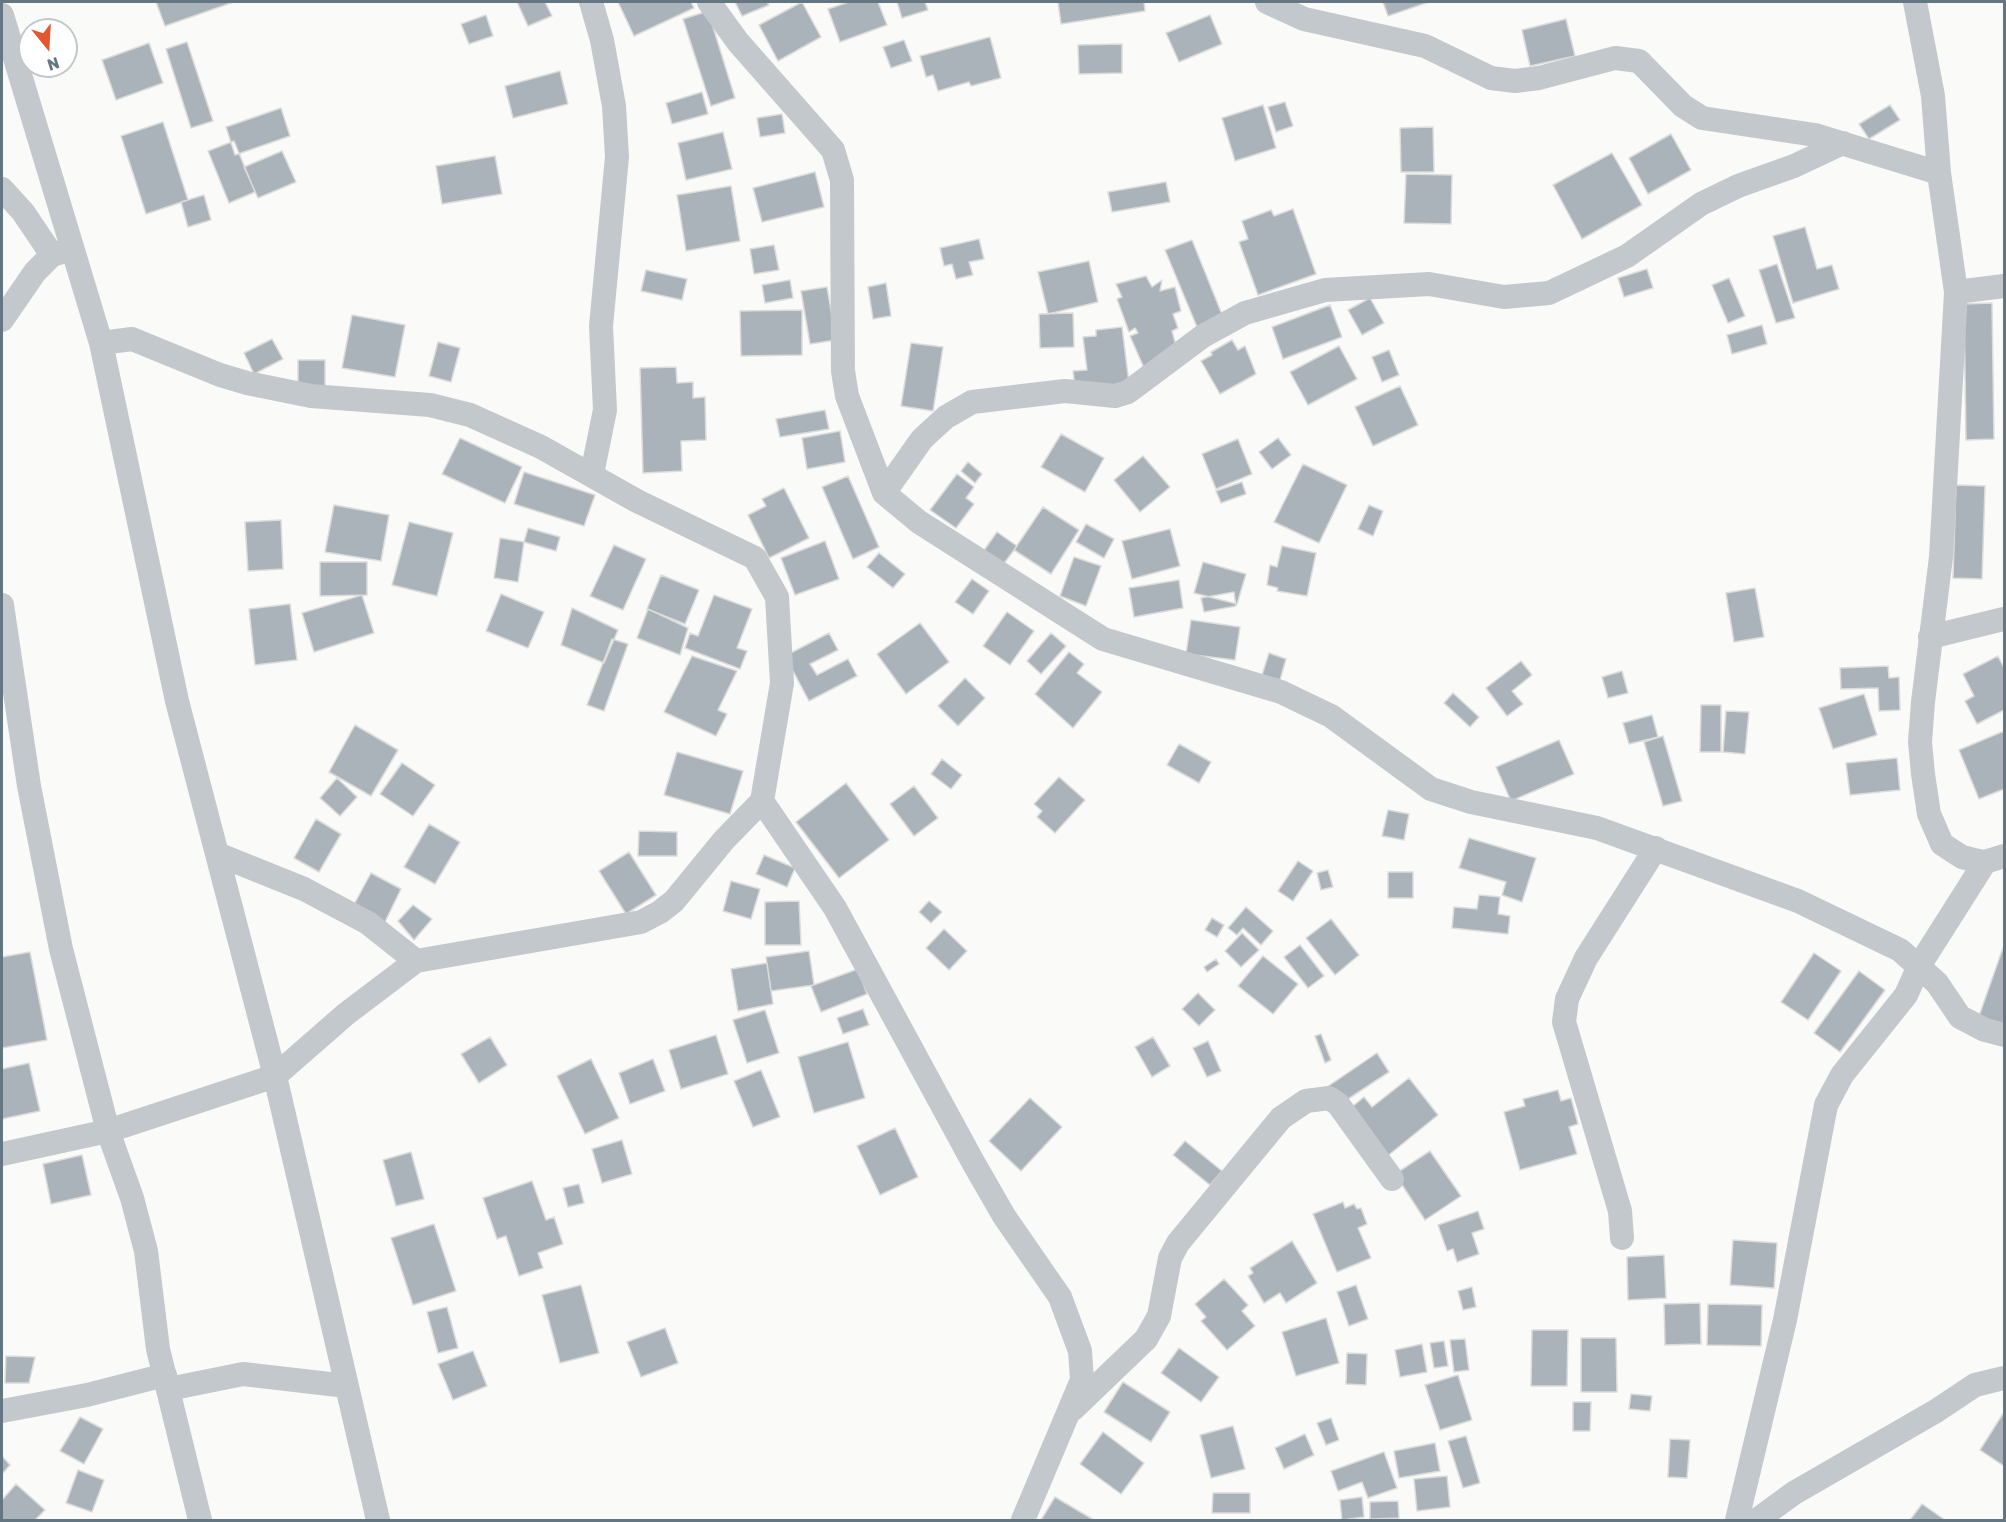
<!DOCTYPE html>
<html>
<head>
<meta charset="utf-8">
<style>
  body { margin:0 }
  #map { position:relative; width:2006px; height:1522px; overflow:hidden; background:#fafaf8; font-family:Rubik,sans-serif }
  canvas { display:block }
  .frame { position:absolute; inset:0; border:3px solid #657683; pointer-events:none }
  .north { position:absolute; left:18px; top:18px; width:60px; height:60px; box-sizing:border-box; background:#fff; border:2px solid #c1c8cd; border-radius:50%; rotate:162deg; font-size:16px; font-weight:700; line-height:24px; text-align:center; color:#657683 }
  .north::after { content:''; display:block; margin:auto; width:21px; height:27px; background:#e4572e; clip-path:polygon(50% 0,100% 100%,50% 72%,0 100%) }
</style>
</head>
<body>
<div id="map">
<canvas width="2006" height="1522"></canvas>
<div class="frame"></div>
<div class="north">N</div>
</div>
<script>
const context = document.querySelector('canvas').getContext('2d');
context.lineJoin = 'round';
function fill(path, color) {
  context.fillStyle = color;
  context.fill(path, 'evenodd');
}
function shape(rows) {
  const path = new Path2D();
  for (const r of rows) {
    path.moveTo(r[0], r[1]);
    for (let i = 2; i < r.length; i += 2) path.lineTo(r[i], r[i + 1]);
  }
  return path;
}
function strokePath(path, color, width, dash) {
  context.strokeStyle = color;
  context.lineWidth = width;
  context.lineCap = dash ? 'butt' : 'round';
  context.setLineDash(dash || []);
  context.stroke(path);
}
const building = shape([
  [156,2,234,2,165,26,156,2],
  [517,2,545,2,552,16,528,26,517,2],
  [618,2,691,2,694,8,634,36,618,2],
  [735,2,767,2,769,5,742,16,735,2],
  [802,2,821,37,778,61,759,25,802,2],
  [849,2,878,2,887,25,840,42,828,9,849,2],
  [897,2,925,2,928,10,902,18,897,2],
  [1058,2,1144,2,1145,11,1061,24,1058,2],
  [1383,2,1429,2,1388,16,1383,2],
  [708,11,735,98,711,106,683,19,708,11],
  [486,15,493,36,469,44,461,24,486,15],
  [1210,15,1222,44,1179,62,1166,33,1210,15],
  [1566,19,1575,56,1530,66,1522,30,1566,19],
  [990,37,1001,78,971,86,969,82,938,91,933,75,926,77,920,56,990,37],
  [904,40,912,61,891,68,883,47,904,40],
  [187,42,213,121,191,128,166,49,187,42],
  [149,43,163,83,116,100,102,60,149,43],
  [1122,44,1122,73,1079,74,1078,45,1122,44],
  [560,71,568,104,513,118,505,86,560,71],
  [702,92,708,114,672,124,666,103,702,92],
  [1285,102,1293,126,1276,132,1268,107,1285,102],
  [1263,105,1276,148,1235,161,1222,118,1263,105],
  [1890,105,1900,120,1869,139,1859,124,1890,105],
  [281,108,290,136,235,155,226,127,281,108],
  [782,114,785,133,760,137,757,118,782,114],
  [163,122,188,200,146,214,121,136,163,122],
  [1433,127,1434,172,1401,172,1400,128,1433,127],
  [723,132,732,169,686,180,678,143,723,132],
  [1671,134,1691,170,1648,194,1629,158,1671,134],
  [234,141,255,192,229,203,208,151,234,141],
  [282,151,296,182,258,198,244,167,282,151],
  [1612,153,1642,205,1582,239,1553,185,1612,153],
  [495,156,502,194,442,204,436,166,495,156],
  [815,172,824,207,762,222,753,188,815,172],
  [1406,174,1452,175,1451,224,1404,223,1406,174],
  [1166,182,1170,202,1112,212,1108,192,1166,182],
  [731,186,740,241,686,251,677,195,731,186],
  [204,195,211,220,188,227,181,202,204,195],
  [1293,209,1316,274,1258,295,1239,242,1248,239,1242,221,1271,210,1274,216,1293,209],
  [1805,227,1817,269,1832,265,1839,289,1793,303,1773,236,1805,227],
  [979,239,984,259,969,262,973,275,956,279,952,264,944,266,940,248,979,239],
  [1192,240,1223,317,1197,327,1165,250,1192,240],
  [774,245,779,270,754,274,750,249,774,245],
  [1089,261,1098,302,1048,314,1038,272,1089,261],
  [1777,264,1795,318,1776,323,1759,270,1777,264],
  [1647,269,1653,288,1624,297,1618,278,1647,269],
  [646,270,687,279,682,300,641,291,646,270],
  [1146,276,1152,287,1162,280,1160,291,1175,287,1181,311,1173,314,1178,328,1172,331,1178,354,1144,368,1130,336,1138,333,1135,328,1129,332,1117,299,1122,297,1116,284,1146,276],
  [1729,278,1745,316,1728,323,1712,285,1729,278],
  [790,280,793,298,765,303,762,285,790,280],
  [886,283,891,316,873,319,868,287,886,283],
  [827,287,836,340,810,344,801,291,827,287],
  [1370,298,1384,323,1362,335,1348,310,1370,298],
  [1992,303,1994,439,1966,440,1964,304,1992,303],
  [1330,305,1342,337,1283,359,1272,327,1330,305],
  [802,310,802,355,741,356,740,311,802,310],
  [1073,313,1074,347,1040,348,1039,314,1073,313],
  [352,315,405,325,395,377,342,368,352,315],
  [1762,325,1767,344,1732,354,1727,335,1762,325],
  [1122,327,1129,383,1076,394,1073,371,1087,370,1083,337,1096,336,1096,330,1122,327],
  [272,339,283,359,254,374,244,353,272,339],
  [1232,340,1238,350,1245,346,1256,374,1220,394,1201,361,1212,355,1211,352,1232,340],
  [438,342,460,348,451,382,429,376,438,342],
  [911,343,943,347,933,411,901,406,911,343],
  [1339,346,1357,379,1308,405,1290,372,1339,346],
  [1389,350,1399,375,1382,382,1372,357,1389,350],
  [298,360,325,360,325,393,298,393,298,360],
  [676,367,677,383,693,382,693,398,705,397,706,440,681,441,682,471,643,473,640,368,676,367],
  [1400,386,1418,425,1373,446,1355,407,1400,386],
  [825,410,829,429,780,437,776,419,825,410],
  [840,431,845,462,807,469,802,438,840,431],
  [1061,434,1104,458,1085,492,1041,467,1061,434],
  [460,438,522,467,505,503,442,474,460,438],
  [1278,438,1291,455,1272,469,1259,452,1278,438],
  [1238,439,1252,474,1216,489,1202,454,1238,439],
  [1143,456,1170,487,1140,512,1114,480,1143,456],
  [968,462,982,474,975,483,961,471,968,462],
  [1303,464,1347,485,1319,543,1274,522,1303,464],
  [524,472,595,495,584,526,514,504,524,472],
  [957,474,974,487,966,498,974,504,956,528,930,510,957,474],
  [848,476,879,547,853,559,822,487,848,476],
  [1242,482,1246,494,1221,503,1216,491,1242,482],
  [1956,485,1985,486,1982,579,1953,578,1956,485],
  [784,488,809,538,769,558,748,515,766,506,762,499,784,488],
  [334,505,389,515,381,561,325,552,334,505],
  [1369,505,1383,511,1373,536,1358,529,1369,505],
  [1043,507,1079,530,1051,574,1014,550,1043,507],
  [281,520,283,569,248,571,245,522,281,520],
  [409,522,453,533,437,596,392,585,409,522],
  [1086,524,1114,539,1104,558,1076,542,1086,524],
  [528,528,560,537,556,551,524,542,528,528],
  [1170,529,1180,566,1132,579,1122,541,1170,529],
  [997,532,1017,546,999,570,980,556,997,532],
  [500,538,524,542,518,582,494,578,500,538],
  [825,541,839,579,795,595,781,558,825,541],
  [614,545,646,559,623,610,590,596,614,545],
  [1282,546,1316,553,1307,596,1277,591,1278,588,1267,585,1270,565,1277,567,1282,546],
  [879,553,905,574,893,588,867,567,879,553],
  [1074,557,1101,566,1086,606,1060,596,1074,557],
  [320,562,367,562,367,595,320,596,320,562],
  [1203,562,1246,574,1237,604,1194,593,1203,562],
  [661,575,699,590,685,624,647,609,661,575],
  [972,579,989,591,973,614,955,602,972,579],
  [1179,580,1183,608,1134,617,1129,588,1179,580],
  [1755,588,1764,637,1734,642,1726,593,1755,588],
  [1234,592,1236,606,1204,612,1201,598,1234,592],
  [501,594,544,612,528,648,486,631,501,594],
  [362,595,374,633,314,652,302,613,362,595],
  [714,595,752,609,737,648,747,651,740,669,685,648,690,633,698,636,714,595],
  [290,604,297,660,255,665,249,609,290,604],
  [572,608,618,630,604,663,561,645,572,608],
  [648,609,688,628,680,655,637,638,648,609],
  [1007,612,1034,631,1010,665,983,646,1007,612],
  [1191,620,1240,627,1235,660,1186,654,1191,620],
  [920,623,949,662,906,694,877,654,920,623],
  [829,633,838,650,810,664,817,675,848,659,857,676,809,701,785,656,829,633],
  [1051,633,1066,646,1041,674,1027,661,1051,633],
  [612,639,628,644,604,711,587,705,612,639],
  [1069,652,1084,664,1077,673,1102,692,1073,728,1035,694,1069,652],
  [1269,653,1286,659,1280,680,1262,675,1269,653],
  [692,656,737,671,718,710,727,714,716,736,664,712,692,656],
  [1998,656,2004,668,2004,710,1977,724,1965,701,1974,696,1963,674,1998,656],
  [1521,661,1532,675,1512,691,1523,704,1507,716,1486,688,1521,661],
  [1888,666,1889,678,1899,677,1900,710,1879,711,1878,688,1841,689,1840,668,1888,666],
  [1622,671,1628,693,1608,698,1602,677,1622,671],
  [965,678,985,698,958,726,938,706,965,678],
  [1453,693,1479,717,1470,727,1444,703,1453,693],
  [1864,694,1877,735,1833,749,1819,708,1864,694],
  [1701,705,1721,705,1721,752,1700,752,1701,705],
  [1726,711,1749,712,1745,754,1723,752,1726,711],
  [1652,715,1658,737,1629,744,1623,723,1652,715],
  [355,725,398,750,371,796,329,772,355,725],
  [2004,731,2004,789,1979,799,1959,750,2004,731],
  [1663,736,1682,801,1663,806,1644,742,1663,736],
  [1559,740,1574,774,1511,801,1496,767,1559,740],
  [1179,744,1211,762,1199,783,1167,765,1179,744],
  [677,752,743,771,730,814,664,795,677,752],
  [1897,758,1900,790,1850,795,1846,763,1897,758],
  [942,759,962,775,951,789,931,774,942,759],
  [402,763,435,785,413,816,380,794,402,763],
  [1059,777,1085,800,1055,833,1037,817,1042,811,1034,804,1059,777],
  [337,778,357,797,340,816,320,798,337,778],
  [846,783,889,840,839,878,796,822,846,783],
  [914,786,938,818,914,836,890,804,914,786],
  [1388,810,1409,814,1404,840,1382,836,1388,810],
  [316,819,341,834,319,872,294,858,316,819],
  [429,824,460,842,435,884,404,867,429,824],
  [639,831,677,832,677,856,638,856,639,831],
  [1469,838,1536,858,1522,902,1502,895,1506,882,1459,868,1469,838],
  [629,852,656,895,626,914,599,871,629,852],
  [764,855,795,868,787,887,756,874,764,855],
  [1298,861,1313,871,1293,901,1278,891,1298,861],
  [1328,870,1333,887,1321,890,1317,873,1328,870],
  [1388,872,1413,872,1413,898,1388,898,1388,872],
  [371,873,401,889,383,926,351,910,371,873],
  [731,881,760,889,751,919,723,911,731,881],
  [1479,895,1500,897,1498,914,1510,916,1508,934,1452,928,1454,907,1477,909,1479,895],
  [799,901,801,945,765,945,765,902,799,901],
  [929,901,942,912,931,923,919,912,929,901],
  [413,905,432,919,414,940,398,921,413,905],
  [1246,907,1273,931,1261,945,1243,928,1237,935,1228,928,1246,907],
  [1212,918,1224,925,1217,937,1205,930,1212,918],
  [1331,919,1359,955,1335,975,1306,938,1331,919],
  [944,929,967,951,949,970,926,948,944,929],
  [1242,933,1259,950,1241,967,1225,951,1242,933],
  [1300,945,1324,976,1308,988,1284,957,1300,945],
  [2004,945,2004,1025,1979,1016,2004,945],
  [809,951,814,985,771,991,766,957,809,951],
  [30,952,47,1040,2,1048,2,957,30,952],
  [1814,953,1841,971,1808,1020,1781,1002,1814,953],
  [1263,956,1298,984,1273,1014,1238,986,1263,956],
  [1216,959,1219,964,1207,972,1204,967,1216,959],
  [767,963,773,1004,738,1011,731,969,767,963],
  [858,969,867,994,821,1012,811,986,858,969],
  [1859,971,1885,990,1840,1052,1814,1033,1859,971],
  [1198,993,1215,1010,1199,1026,1182,1009,1198,993],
  [863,1009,869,1025,843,1034,837,1018,863,1009],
  [765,1010,779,1053,747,1063,733,1020,765,1010],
  [1321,1034,1331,1060,1325,1063,1315,1036,1321,1034],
  [716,1035,728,1074,681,1089,669,1050,716,1035],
  [490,1037,507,1065,479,1083,461,1054,490,1037],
  [1153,1037,1170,1066,1152,1077,1135,1047,1153,1037],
  [1208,1041,1221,1071,1207,1077,1193,1048,1208,1041],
  [848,1042,865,1098,814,1113,798,1057,848,1042],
  [1377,1053,1389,1072,1339,1105,1327,1087,1377,1053],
  [591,1059,619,1118,585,1134,557,1076,591,1059],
  [653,1059,665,1091,630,1104,619,1073,653,1059],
  [29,1063,40,1111,2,1119,2,1069,29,1063],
  [761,1070,780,1117,753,1127,734,1081,761,1070],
  [1409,1078,1438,1115,1385,1158,1347,1111,1364,1097,1372,1107,1409,1078],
  [1558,1090,1561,1101,1571,1098,1578,1124,1569,1127,1577,1154,1520,1170,1504,1112,1525,1106,1523,1099,1558,1090],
  [1030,1098,1062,1127,1021,1171,989,1141,1030,1098],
  [895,1128,918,1177,880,1195,857,1146,895,1128],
  [622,1140,632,1174,602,1183,592,1149,622,1140],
  [1185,1141,1222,1171,1210,1185,1173,1155,1185,1141],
  [1430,1151,1461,1196,1425,1220,1395,1174,1430,1151],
  [411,1152,424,1199,396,1206,383,1160,411,1152],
  [82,1155,91,1195,51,1204,43,1164,82,1155],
  [532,1181,546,1220,554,1217,563,1244,538,1253,543,1268,519,1276,506,1236,497,1239,483,1198,532,1181],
  [579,1184,584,1203,568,1207,563,1188,579,1184],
  [1343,1202,1345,1208,1354,1204,1357,1209,1361,1208,1367,1224,1358,1228,1371,1258,1337,1272,1313,1214,1343,1202],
  [1478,1211,1484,1229,1472,1233,1479,1254,1457,1262,1453,1249,1447,1251,1438,1225,1478,1211],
  [434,1224,456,1291,413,1305,391,1238,434,1224],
  [1733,1240,1777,1243,1774,1288,1730,1285,1733,1240],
  [1292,1241,1317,1283,1286,1303,1280,1293,1264,1303,1248,1276,1253,1273,1250,1268,1292,1241],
  [1664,1255,1666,1298,1628,1300,1627,1257,1664,1255],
  [1224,1279,1248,1305,1242,1311,1255,1326,1227,1350,1201,1321,1206,1317,1195,1304,1224,1279],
  [581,1285,599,1353,560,1363,542,1295,581,1285],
  [1356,1285,1368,1319,1349,1326,1337,1292,1356,1285],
  [1472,1287,1476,1307,1463,1310,1458,1291,1472,1287],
  [1700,1303,1701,1344,1665,1345,1664,1304,1700,1303],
  [1708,1304,1762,1305,1761,1346,1707,1345,1708,1304],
  [447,1307,458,1348,438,1353,427,1312,447,1307],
  [1326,1318,1339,1363,1296,1376,1282,1332,1326,1318],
  [665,1328,678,1363,641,1377,627,1342,665,1328],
  [1532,1330,1568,1330,1567,1386,1531,1386,1532,1330],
  [1581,1338,1616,1338,1617,1392,1581,1392,1581,1338],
  [1465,1339,1469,1370,1454,1372,1450,1340,1465,1339],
  [1444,1341,1448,1366,1434,1368,1430,1343,1444,1341],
  [1422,1344,1427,1372,1400,1377,1395,1350,1422,1344],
  [1179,1348,1219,1377,1201,1402,1161,1373,1179,1348],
  [473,1351,487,1386,453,1400,438,1364,473,1351],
  [1347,1353,1367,1354,1366,1385,1346,1384,1347,1353],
  [6,1356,35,1357,29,1383,5,1383,6,1356],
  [1458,1375,1472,1420,1440,1430,1425,1385,1458,1375],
  [1123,1382,1170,1412,1151,1442,1104,1412,1123,1382],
  [1631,1394,1652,1396,1650,1411,1629,1409,1631,1394],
  [1573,1402,1591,1402,1590,1431,1573,1431,1573,1402],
  [2004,1412,2004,1466,1980,1450,2004,1412],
  [80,1417,103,1429,84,1464,60,1451,80,1417],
  [1331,1418,1339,1440,1326,1445,1317,1423,1331,1418],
  [1233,1426,1245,1469,1211,1478,1200,1435,1233,1426],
  [1103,1432,1144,1463,1121,1494,1080,1464,1103,1432],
  [1305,1434,1314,1455,1284,1469,1275,1448,1305,1434],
  [1466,1436,1480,1483,1463,1488,1448,1441,1466,1436],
  [1670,1439,1690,1440,1687,1478,1668,1477,1670,1439],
  [1435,1443,1440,1471,1399,1478,1394,1451,1435,1443],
  [1384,1452,1397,1488,1368,1498,1362,1482,1338,1491,1331,1471,1384,1452],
  [2,1456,10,1465,2,1474,2,1456],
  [78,1470,104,1480,92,1512,66,1503,78,1470],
  [1447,1476,1450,1507,1417,1511,1414,1479,1447,1476],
  [16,1484,45,1510,35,1520,2,1520,2,1500,16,1484],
  [1213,1493,1250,1493,1250,1513,1212,1513,1213,1493],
  [1055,1497,1094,1520,1041,1520,1055,1497],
  [1362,1497,1364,1517,1342,1520,1340,1500,1362,1497],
  [1398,1501,1399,1518,1370,1519,1370,1502,1398,1501],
  [1922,1504,1945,1520,1910,1520,1922,1504]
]);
const street = shape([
  [591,2,602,40,614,106,617,157,601,326,605,410,592,474],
  [709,2,738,42,833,150,842,180,843,371,847,396,884,493,919,522,1103,639,1281,692,1331,716,1431,789,1471,802,1597,828,1798,901,1900,950,1937,983,1960,1017,1985,1030,2004,1035],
  [1267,2,1304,19,1425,46,1491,78,1515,81,1539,78,1615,58,1639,61,1683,106,1702,118,1815,135,1939,173],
  [1915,2,1933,96,1939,173,1956,292,1941,557,1923,702,1920,742,1923,774,1929,814,1942,844,1962,857,1974,860,1985,862,2004,856],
  [2,15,101,343,177,701,275,1076,378,1520],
  [2,189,23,212,52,255],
  [1956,292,2004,286],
  [2,320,35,272,52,255,72,249],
  [101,343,132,339,220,375,247,383,311,396,430,405,470,415,541,447,637,501,755,558,777,597,782,683,762,801,835,908,973,1162,1004,1216,1060,1297,1080,1351,1082,1380,1023,1520],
  [884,493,922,439,946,417,972,402,1065,391,1115,396,1128,392,1203,336,1245,313,1325,290,1429,284,1504,297,1549,293,1627,256,1701,204,1738,186,1794,166,1843,143],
  [2,605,29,786,61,949,108,1131,132,1198,146,1251,158,1349,200,1520],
  [1930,637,2004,619],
  [217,854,304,889,368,923,416,961],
  [2,1154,108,1131,275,1076,346,1014,416,961,641,922,660,912,674,901,724,840,762,801],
  [1622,1238,1620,1211,1564,1022,1567,999,1586,958,1656,848],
  [169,1389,243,1374,347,1386],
  [1073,1409,1146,1339,1159,1316,1170,1258,1178,1243,1281,1118,1306,1101,1329,1098,1338,1104,1392,1179],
  [2,1411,87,1395,165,1375],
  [1737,1520,1785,1320,1826,1105,1842,1075,1906,995,1919,966,1985,862],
  [1757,1520,1794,1493,1936,1411,1975,1385,2004,1378]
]);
fill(building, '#aab3b9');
strokePath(building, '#dcdcda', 1.5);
strokePath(street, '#c3c8cc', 24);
</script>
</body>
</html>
